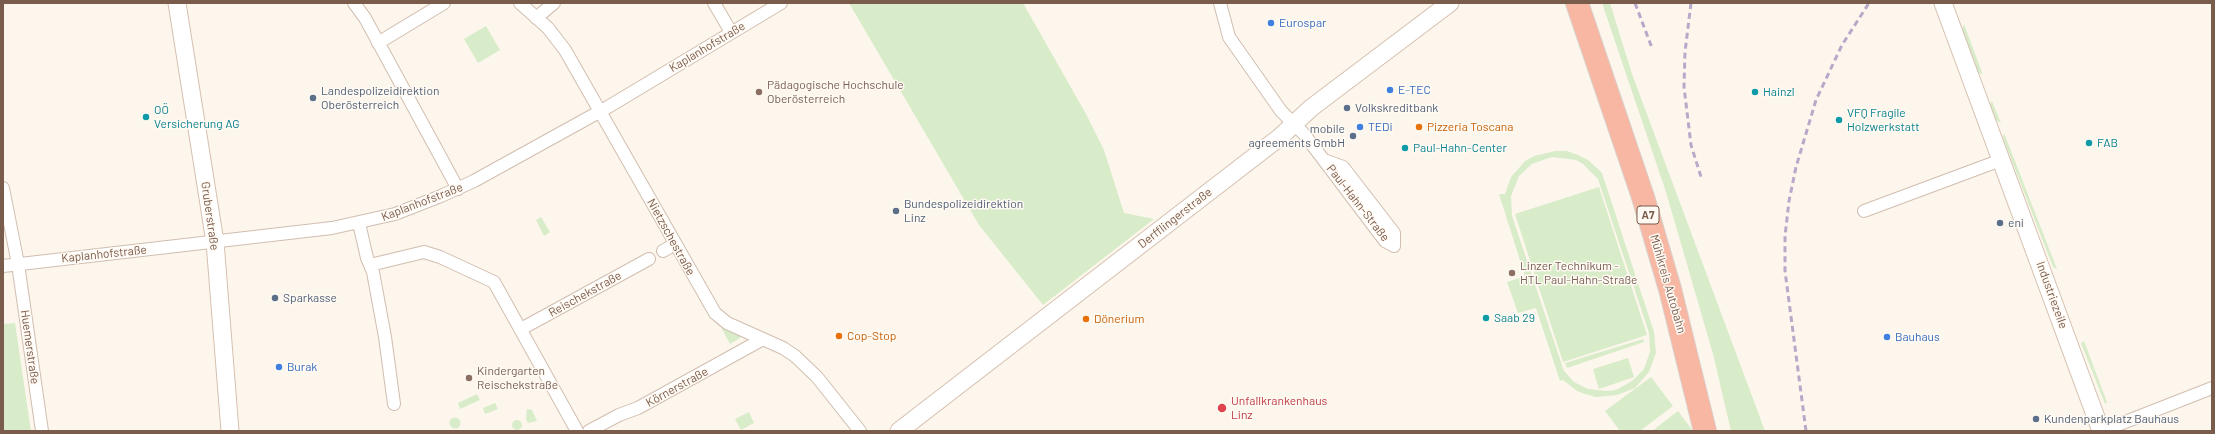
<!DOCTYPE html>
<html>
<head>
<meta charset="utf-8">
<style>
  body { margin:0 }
  #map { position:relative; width:2215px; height:434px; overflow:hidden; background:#fdf6ec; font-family:Barlow,sans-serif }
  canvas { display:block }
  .frame { position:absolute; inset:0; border:4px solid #7a5c4d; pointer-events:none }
</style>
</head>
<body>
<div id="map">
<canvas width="2215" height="434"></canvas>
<div class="frame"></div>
</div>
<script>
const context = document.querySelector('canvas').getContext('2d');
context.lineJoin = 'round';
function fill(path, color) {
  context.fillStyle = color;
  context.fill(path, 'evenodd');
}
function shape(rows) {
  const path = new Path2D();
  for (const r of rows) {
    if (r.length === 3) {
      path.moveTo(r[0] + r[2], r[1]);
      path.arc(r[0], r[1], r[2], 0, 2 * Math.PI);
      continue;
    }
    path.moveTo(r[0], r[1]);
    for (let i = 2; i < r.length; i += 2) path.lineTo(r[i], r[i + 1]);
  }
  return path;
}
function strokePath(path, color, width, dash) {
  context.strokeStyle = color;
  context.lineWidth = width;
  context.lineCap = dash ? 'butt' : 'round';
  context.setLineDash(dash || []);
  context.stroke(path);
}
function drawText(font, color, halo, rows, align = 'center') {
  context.font = font + ' Barlow,sans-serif';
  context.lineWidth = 3;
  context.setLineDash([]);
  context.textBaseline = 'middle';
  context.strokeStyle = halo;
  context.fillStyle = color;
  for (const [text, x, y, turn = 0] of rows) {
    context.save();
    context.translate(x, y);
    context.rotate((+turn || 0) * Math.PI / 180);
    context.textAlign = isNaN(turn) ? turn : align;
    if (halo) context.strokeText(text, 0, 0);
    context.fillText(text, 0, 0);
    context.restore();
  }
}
const green = shape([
  [849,3,1023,3,1086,114,1104,150,1124,213,1154,219,1043,305,979,225],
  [1602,3,1610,3,1632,74,1765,431,1731,431,1713,354,1666,192],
  [1964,24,1983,75,1978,72,1962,29],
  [486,26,500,50,478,63,464,39],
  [1992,101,2001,123,1996,120,1990,104],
  [2004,133,2057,269,2053,267,2003,138],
  [1555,151,1567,151,1578,155,1588,160,1602,173,1654,332,1656,353,1649,372,1635,388,1617,395,1596,397,1585,394,1577,391,1563,380,1560,381,1536,308,1518,313,1507,282,1525,276,1499,194,1505,194,1511,177,1525,161,1534,156],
  [1552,157,1576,160,1583,164,1598,179,1649,333,1650,352,1644,369,1632,381,1616,390,1606,391,1588,389,1574,382,1564,371,1512,216,1511,196,1519,176,1532,164],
  [1599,187,1647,335,1563,362,1515,214],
  [541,217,550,232,544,236,536,220],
  [15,323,31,431,3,431,3,324],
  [721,327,741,336,740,338,730,344],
  [1643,339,1644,342,1567,368,1565,363],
  [2084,341,2107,402,2105,404,2081,343],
  [1628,358,1634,377,1599,389,1593,369],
  [1651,377,1673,406,1640,431,1620,431,1605,411],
  [477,394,480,400,460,409,458,403],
  [495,403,498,409,485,414,483,408],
  [527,409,532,410,537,421,528,423,526,419],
  [1678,411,1693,431,1652,431],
  [749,412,754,423,741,430,735,419],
  [455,423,5.5],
  [517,425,5]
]);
const street = shape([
  [354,3,365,18,458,189],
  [520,3,548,28,565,50,715,313,727,323,783,348,795,356,817,377,860,431],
  [714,3,731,32],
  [1220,3,1229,37,1281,111,1304,134,1385,241,1394,246],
  [536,18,554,3],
  [378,43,444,3],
  [1324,160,1343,167,1394,233,1394,246],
  [3,188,18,264,42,431],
  [1864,211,2001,160],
  [359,223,367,258,373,272,385,337,394,404],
  [663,251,675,244],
  [370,265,424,252,440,257,494,282,577,431],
  [3,266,332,228,395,214,441,196,474,181,608,107,781,3],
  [521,329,649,259],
  [589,431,619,415,638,408,763,339],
  [2102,431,2212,388]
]);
const secondary = shape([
  [177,3,215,242,230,431],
  [1943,3,2101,431],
  [899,431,1280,137,1311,108,1450,3]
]);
const highway = shape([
  [1577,3,1643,197,1670,289,1705,431]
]);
const rail = shape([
  [1635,3,1652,48],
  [1691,3,1685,52,1684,87,1691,145,1702,180],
  [1806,431,1785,271,1785,236,1789,201,1796,167,1816,100,1842,45,1869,3]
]);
const markers = [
  [1271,23,4,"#3f7fe0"],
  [1390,90,4,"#3f7fe0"],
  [759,92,4,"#8d6e63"],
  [1755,92,4,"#0f9aa8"],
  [313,98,4,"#5c6f8a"],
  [1347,108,4,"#5c6f8a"],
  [146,117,4,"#0f9aa8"],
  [1839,120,4,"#0f9aa8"],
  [1360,127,4,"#3f7fe0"],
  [1419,127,4,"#e8710a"],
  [1353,136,4,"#5c6f8a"],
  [2089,143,4,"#0f9aa8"],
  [1405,148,4,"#0f9aa8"],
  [896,211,4,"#5c6f8a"],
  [2000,223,4,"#5c6f8a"],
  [1512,273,4,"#8d6e63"],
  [275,298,4,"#5c6f8a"],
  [1486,318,4,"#0f9aa8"],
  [1086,319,4,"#e8710a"],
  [839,336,4,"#e8710a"],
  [1887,337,4,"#3f7fe0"],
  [279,367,4,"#3f7fe0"],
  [469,378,4,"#8d6e63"],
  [1222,408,5,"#e0444e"],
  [2036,419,4,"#5c6f8a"]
];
const shields = [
  [1648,215,22]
];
const shieldNames = [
  ["A7",1648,215]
];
const shopNames = [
  ["Eurospar",1279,23],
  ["E-TEC",1398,90],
  ["TEDi",1368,127],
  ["Bauhaus",1895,337],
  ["Burak",287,367]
];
const streetNames = [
  ["Kaplanhofstraße",707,47,-31],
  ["Kaplanhofstraße",422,202,-21],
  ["Paul-Hahn-Straße",1358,203,52],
  ["Gruberstraße",210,216,82],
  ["Derfflingerstraße",1175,218,-38],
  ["Nietzschestraße",671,237,61],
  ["Kaplanhofstraße",104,254,-6],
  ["Mühlkreis Autobahn",1668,284,74],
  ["Reischekstraße",585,294,-29],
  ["Industriezeile",2052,295,70],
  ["Huemerstraße",30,347,82],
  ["Körnerstraße",677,387,-29]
];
const educationNames = [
  ["Pädagogische Hochschule",767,85],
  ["Oberösterreich",767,99],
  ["Linzer Technikum -",1520,266],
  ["HTL Paul-Hahn-Straße",1520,280],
  ["Kindergarten",477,371],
  ["Reischekstraße",477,385]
];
const serviceNames = [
  ["Landespolizeidirektion",321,91],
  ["Oberösterreich",321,105],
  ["Volkskreditbank",1355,108],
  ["mobile",1345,129,"right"],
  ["agreements GmbH",1345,143,"right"],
  ["Bundespolizeidirektion",904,204],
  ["Linz",904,218],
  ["eni",2008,223],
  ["Sparkasse",283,298],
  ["Kundenparkplatz Bauhaus",2044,419]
];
const cultureNames = [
  ["Hainzl",1763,92],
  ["OÖ",154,110],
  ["Versicherung AG",154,124],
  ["VFQ Fragile",1847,113],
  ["Holzwerkstatt",1847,127],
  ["FAB",2097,143],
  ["Paul-Hahn-Center",1413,148],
  ["Saab 29",1494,318]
];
const foodNames = [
  ["Pizzeria Toscana",1427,127],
  ["Dönerium",1094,319],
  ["Cop-Stop",847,336]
];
const healthNames = [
  ["Unfallkrankenhaus",1231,401],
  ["Linz",1231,415]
];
fill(green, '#d8ecc9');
strokePath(street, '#d1beb0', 14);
strokePath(secondary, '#d6c0b0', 19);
strokePath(highway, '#dad1cd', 24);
strokePath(street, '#fff', 12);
strokePath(secondary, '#fff', 17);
strokePath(highway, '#f7b7a3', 22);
strokePath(rail, '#b9a8c9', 3, [6, 4]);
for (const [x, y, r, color] of markers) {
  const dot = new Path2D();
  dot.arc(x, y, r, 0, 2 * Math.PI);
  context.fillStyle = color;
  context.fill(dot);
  strokePath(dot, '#fffaf3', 1.5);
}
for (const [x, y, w] of shields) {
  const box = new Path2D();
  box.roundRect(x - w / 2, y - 9, w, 18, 3);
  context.fillStyle = '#fffaf3';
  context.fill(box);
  strokePath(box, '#7a5c4d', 1);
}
drawText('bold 11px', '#7a5c4d', null, shieldNames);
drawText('12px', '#366cbe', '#fffaf3', shopNames, 'left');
drawText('12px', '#7a5c4d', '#fffaf3', streetNames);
drawText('12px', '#785e54', '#fffaf3', educationNames, 'left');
drawText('12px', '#4e5e75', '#fffaf3', serviceNames, 'left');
drawText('12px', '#0d838f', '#fffaf3', cultureNames, 'left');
drawText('12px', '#c56008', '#fffaf3', foodNames, 'left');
drawText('12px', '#be3a42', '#fffaf3', healthNames, 'left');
</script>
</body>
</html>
